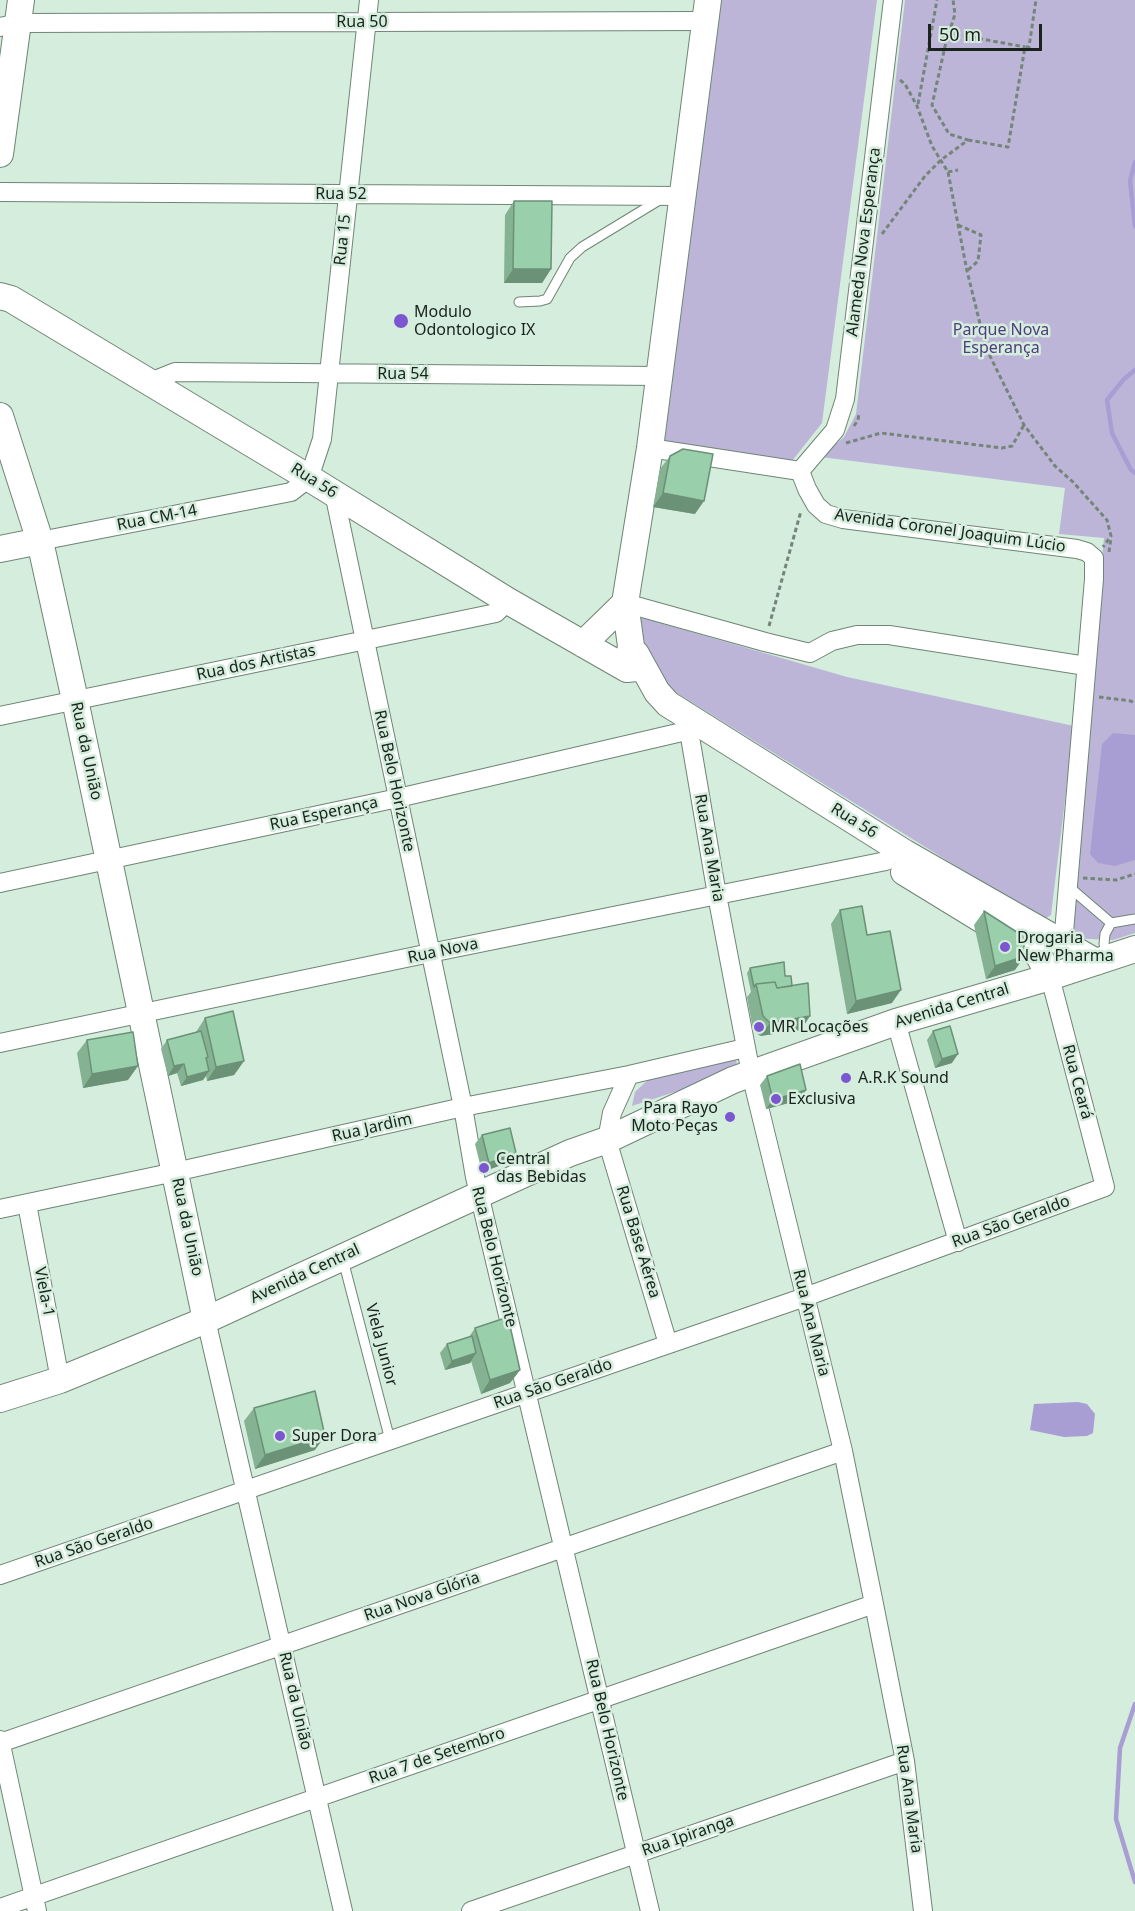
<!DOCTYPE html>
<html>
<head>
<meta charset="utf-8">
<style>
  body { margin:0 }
  #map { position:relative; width:1135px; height:1911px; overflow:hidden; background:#d5eddc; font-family:"Noto Sans",sans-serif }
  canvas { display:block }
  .scale { position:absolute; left:928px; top:24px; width:114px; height:27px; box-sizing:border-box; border:3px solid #19221b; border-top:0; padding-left:8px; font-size:18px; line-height:21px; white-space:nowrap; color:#19221b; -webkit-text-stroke:4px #d5eddc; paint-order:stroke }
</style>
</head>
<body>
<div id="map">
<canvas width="1135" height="1911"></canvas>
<div class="scale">50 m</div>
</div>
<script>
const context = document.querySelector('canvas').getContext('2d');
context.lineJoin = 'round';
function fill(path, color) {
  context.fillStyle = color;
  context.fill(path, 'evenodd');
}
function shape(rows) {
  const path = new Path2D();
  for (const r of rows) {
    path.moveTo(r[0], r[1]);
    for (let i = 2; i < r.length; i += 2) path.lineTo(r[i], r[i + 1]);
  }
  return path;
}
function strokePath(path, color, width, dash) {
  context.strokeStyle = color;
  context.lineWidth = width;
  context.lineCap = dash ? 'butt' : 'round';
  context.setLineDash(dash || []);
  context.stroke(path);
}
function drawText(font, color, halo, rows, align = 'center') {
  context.font = font + ' "Noto Sans",sans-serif';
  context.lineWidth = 5;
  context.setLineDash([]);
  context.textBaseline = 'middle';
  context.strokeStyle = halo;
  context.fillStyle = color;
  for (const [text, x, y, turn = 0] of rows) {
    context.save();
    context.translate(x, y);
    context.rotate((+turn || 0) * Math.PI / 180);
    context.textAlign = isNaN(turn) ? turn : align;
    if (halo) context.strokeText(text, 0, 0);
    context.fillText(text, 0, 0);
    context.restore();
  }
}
const green = shape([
  [714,0,877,0,822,423,792,461,654,442],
  [905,0,1135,0,1135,933,1113,940,1067,938,1104,538,1059,534,1065,488,821,457,844,437,856,414],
  [640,617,847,677,1074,726,1051,915,1043,920,672,690,652,669,641,643],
  [736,1059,738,1071,632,1106,635,1092,652,1076]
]);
const water = shape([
  [1113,733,1135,735,1135,860,1115,866,1098,863,1090,854,1102,744],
  [1078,1402,1087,1404,1095,1414,1093,1433,1087,1436,1064,1437,1030,1430,1034,1404]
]);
const stream = shape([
  [1135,162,1130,181,1135,226],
  [1135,370,1124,379,1107,400,1112,433,1131,470,1135,473],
  [1135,1704,1120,1748,1116,1819,1135,1882]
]);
const path = shape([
  [949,33,1025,47],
  [900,80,905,84,917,106,932,146,948,172,967,271,986,348,1024,425,1055,466,1073,482,1107,520,1111,536,1103,547],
  [918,104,937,0],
  [968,140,1008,147,1025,47,1029,47,1036,0],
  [948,172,958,170],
  [958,225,981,235,978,261,967,271],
  [882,234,925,176,941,160,968,140,949,134,932,105,946,42,955,14,953,0],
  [854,426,858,420,859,413],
  [846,443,881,433,1002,448,1012,446,1024,425],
  [1109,552,1111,538],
  [769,626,801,511],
  [1099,697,1131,701,1135,704],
  [1083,878,1116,880,1135,874]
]);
const lane = shape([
  [519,302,540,301,547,299,570,258,582,247,661,199],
  [1068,886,1111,923],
  [1107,957,1104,944,1105,934,1111,923,1135,919],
  [343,1260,390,1440]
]);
const street = shape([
  [0,27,19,23,705,21],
  [0,192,682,196],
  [150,382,175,372,659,376],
  [650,448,800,471,807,489,816,505,826,514,843,519,1077,549,1087,552,1094,558,1094,579,1063,944],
  [800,471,835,430,845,399,893,0],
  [334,493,463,1107,475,1177,650,1911],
  [40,541,291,492,309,478,322,439,369,0],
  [625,603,765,642,810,653,832,641,857,635,889,635,1086,666],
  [0,716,496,613,508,601],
  [690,737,717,895,751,1074,843,1451,874,1604,905,1761,923,1911],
  [0,883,398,798,682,732],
  [896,1022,958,1242],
  [0,1043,430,953,886,861],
  [629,1075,612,1113,607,1140,668,1344],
  [27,1204,60,1380],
  [0,1209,175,1172,463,1107,629,1075,745,1048],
  [206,1320,343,1911],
  [0,1575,805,1297,1105,1187,1050,977],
  [0,1740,37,1911],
  [0,1743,843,1451],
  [0,1908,874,1604],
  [471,1911,905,1761]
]);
const secondary = shape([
  [0,154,21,0],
  [0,296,11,299,309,478,508,601,627,669,643,667],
  [0,416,40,541,75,700,206,1320],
  [0,549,40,541],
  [583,644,625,603],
  [636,654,657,692,668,704,905,853,1096,962],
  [627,669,631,646,625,603,650,448,708,0],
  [904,872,1038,954,1050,977],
  [0,1399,60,1380,206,1320,570,1153,607,1140,733,1080,896,1022,1050,977,1135,949]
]);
const wall = shape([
  [514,201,551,269,542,283,504,283,505,215],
  [670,456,695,514,653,507,660,469],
  [840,910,892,1003,847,1014,831,924],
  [984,911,1015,970,986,979,974,925],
  [750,968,785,976,792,986,801,1030,760,1036,753,1030,747,997,751,992,747,973],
  [205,1018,244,1061,234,1075,207,1081,206,1076,203,1080,181,1086,177,1073,168,1076,161,1049,167,1040,196,1032],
  [933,1031,952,1063,935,1068,927,1040],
  [87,1040,128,1080,83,1088,77,1053],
  [767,1076,806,1090,800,1100,766,1109,760,1085],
  [482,1135,510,1162,482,1172,475,1144],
  [475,1328,520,1370,510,1383,481,1394,471,1361,470,1363,445,1370,440,1353,447,1344,469,1337],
  [254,1408,315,1450,255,1469,244,1421]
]);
const shadedWall = shape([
  [513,269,551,269,542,283,504,283],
  [663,493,704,501,695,514,653,507],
  [1025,956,1015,970,986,979,995,966],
  [901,990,892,1003,847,1014,856,1001],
  [810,1016,801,1030,760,1036,770,1023],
  [958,1054,952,1063,935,1068,942,1059],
  [244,1061,234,1075,207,1081,216,1067],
  [184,1064,177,1073,168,1076,174,1066],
  [138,1066,128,1080,83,1088,92,1074],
  [209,1071,203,1080,181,1086,187,1077],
  [806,1090,800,1100,766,1109,773,1100],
  [516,1153,510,1162,482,1172,489,1163],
  [476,1353,470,1363,445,1370,452,1361],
  [520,1370,510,1383,481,1394,490,1380],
  [325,1436,315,1450,255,1469,265,1455]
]);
const building = shape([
  [514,201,552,201,551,269,513,269,514,201],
  [683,449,713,454,704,501,663,493,670,456,683,449],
  [862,906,867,935,890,931,901,990,856,1001,840,910,862,906],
  [984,911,1023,936,1025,956,995,966,984,911],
  [784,962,785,976,791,976,792,986,777,988,775,982,756,984,754,987,750,968,784,962],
  [775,982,777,988,808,983,810,1016,770,1023,763,1016,756,984,775,982],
  [233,1011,244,1061,216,1067,205,1018,233,1011],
  [950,1026,958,1054,942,1059,933,1031,950,1026],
  [201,1031,208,1057,206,1058,209,1071,187,1077,184,1064,174,1066,167,1040,201,1031],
  [133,1032,138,1066,92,1074,87,1040,133,1032],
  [800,1064,806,1090,773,1100,767,1076,800,1064],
  [510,1128,516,1153,489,1163,482,1135,510,1128],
  [508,1317,520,1370,490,1380,475,1328,508,1317],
  [472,1336,476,1353,452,1361,447,1344,472,1336],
  [315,1391,325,1436,265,1455,254,1408,315,1391]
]);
const markers = [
  [401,321,8,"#7c56d0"],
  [1005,947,6,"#7c56d0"],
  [759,1027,6,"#7c56d0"],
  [846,1078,6,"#7c56d0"],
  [776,1099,6,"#7c56d0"],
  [730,1117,6,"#7c56d0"],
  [484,1168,6,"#7c56d0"],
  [280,1436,6,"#7c56d0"]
];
const streetNames = [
  ["Rua 50",362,22],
  ["Rua 52",341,194],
  ["Rua 15",343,240,-84],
  ["Alameda Nova Esperança",864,242,-83],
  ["Rua 54",403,374],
  ["Rua 56",314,481,32],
  ["Rua CM-14",157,518,-11],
  ["Avenida Coronel Joaquim Lúcio",950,531,8],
  ["Rua dos Artistas",256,663,-12],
  ["Rua da União",86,751,78],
  ["Rua Belo Horizonte",394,781,78],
  ["Rua Esperança",324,814,-12],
  ["Rua 56",854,821,32],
  ["Rua Ana Maria",709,848,80],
  ["Rua Nova",443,951,-12],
  ["Avenida Central",952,1006,-17],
  ["Rua Ceará",1077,1082,75],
  ["Rua Jardim",372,1128,-13],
  ["Rua São Geraldo",1011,1222,-20],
  ["Rua da União",187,1227,78],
  ["Rua Base Aérea",638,1242,73],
  ["Rua Belo Horizonte",494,1257,76],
  ["Avenida Central",305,1274,-25],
  ["Viela-1",44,1292,79],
  ["Rua Ana Maria",811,1323,76],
  ["Viela Junior",381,1345,75],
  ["Rua São Geraldo",553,1384,-19],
  ["Rua São Geraldo",94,1543,-19],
  ["Rua Nova Glória",422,1597,-19],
  ["Rua da União",295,1701,77],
  ["Rua Belo Horizonte",607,1730,77],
  ["Rua 7 de Setembro",437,1756,-19],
  ["Rua Ana Maria",909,1799,82],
  ["Rua Ipiranga",688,1836,-19]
];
const poiNames = [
  ["Modulo",414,312],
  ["Odontologico IX",414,330],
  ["Drogaria",1017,938],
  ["New Pharma",1017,956],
  ["MR Locações",771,1027],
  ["A.R.K Sound",858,1078],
  ["Exclusiva",788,1099],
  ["Para Rayo",718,1108,"right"],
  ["Moto Peças",718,1126,"right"],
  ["Central",496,1159],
  ["das Bebidas",496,1177],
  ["Super Dora",292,1436]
];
const parkNames = [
  ["Parque Nova",1001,330],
  ["Esperança",1001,348]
];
fill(green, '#bcb5d8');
fill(water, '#a99ed3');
strokePath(stream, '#a99ed3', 4.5);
strokePath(lane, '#6f8575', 11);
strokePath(street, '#6f8575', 20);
strokePath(secondary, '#6f8575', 28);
strokePath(path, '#758579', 3, [4.5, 3]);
strokePath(lane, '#fff', 9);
strokePath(street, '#fff', 18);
strokePath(secondary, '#fff', 26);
fill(wall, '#84b292');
fill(shadedWall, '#6b9177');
fill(building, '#99cfaa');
strokePath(building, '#6b9177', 1.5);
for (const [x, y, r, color] of markers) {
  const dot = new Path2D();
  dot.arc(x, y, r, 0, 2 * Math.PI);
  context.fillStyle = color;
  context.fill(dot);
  strokePath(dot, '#d5eddc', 2);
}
drawText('16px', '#19221b', '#d5eddc', streetNames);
drawText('16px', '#19221b', '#d5eddc', poiNames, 'left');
drawText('16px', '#4f3c7e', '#d5eddc', parkNames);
</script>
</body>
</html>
